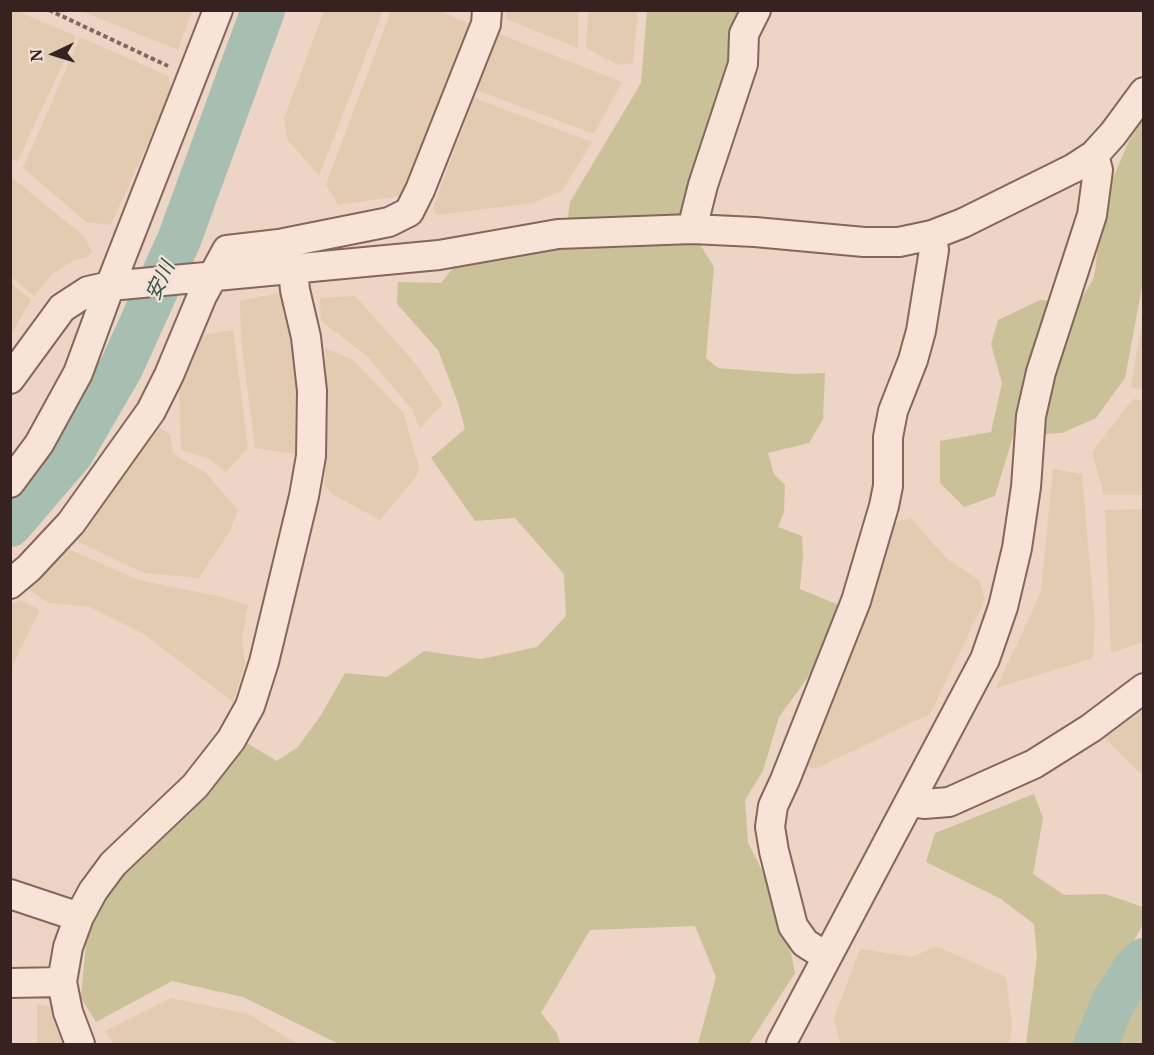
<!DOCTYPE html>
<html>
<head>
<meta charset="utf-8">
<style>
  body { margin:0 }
  #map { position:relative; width:1154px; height:1055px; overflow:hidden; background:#ecd5c4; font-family:"Noto Serif",serif }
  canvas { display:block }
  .frame { position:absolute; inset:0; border:12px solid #36231f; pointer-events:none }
  .north { position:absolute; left:24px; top:24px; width:60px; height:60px; -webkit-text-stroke:4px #f4e1d4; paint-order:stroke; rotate:266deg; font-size:16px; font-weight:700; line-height:24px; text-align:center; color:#36231f }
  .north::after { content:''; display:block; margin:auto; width:21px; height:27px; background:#36231f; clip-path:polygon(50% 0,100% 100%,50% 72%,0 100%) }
</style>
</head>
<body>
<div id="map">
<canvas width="1154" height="1055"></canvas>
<div class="frame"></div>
<div class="north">N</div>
</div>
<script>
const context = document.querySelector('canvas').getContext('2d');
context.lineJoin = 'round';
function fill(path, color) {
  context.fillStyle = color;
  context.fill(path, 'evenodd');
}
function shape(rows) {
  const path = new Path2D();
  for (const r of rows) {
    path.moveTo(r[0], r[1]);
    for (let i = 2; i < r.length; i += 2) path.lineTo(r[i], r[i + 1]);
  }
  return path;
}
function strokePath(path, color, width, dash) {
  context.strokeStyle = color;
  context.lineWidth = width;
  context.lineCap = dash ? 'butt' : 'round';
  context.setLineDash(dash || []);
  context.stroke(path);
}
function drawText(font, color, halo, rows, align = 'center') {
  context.font = font + ' "Noto Serif","Noto Sans JP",serif';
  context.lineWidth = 4.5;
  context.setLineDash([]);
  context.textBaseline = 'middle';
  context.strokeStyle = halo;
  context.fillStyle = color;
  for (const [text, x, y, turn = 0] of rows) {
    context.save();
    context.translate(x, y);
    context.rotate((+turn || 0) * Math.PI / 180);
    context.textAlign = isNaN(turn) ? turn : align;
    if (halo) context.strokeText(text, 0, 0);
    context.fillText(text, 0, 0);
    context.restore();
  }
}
const farmland = shape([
  [10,11,17,11,76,36,17,162,10,157],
  [81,11,192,11,178,50],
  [324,11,383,11,319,176,287,139,284,118],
  [391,11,440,11,470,24,407,195,338,205,326,184],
  [506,11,578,11,578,48,506,19],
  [588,11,638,11,633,63,618,65,586,48],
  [497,33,622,82,594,134,476,90],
  [80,37,168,76,172,89,111,225,86,222,23,168],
  [474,98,592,142,562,191,533,203,437,215,433,208],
  [10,176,84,236,93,252,87,257,74,260,52,274,34,296,11,277],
  [11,283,31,300,11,335],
  [284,292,296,381,295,454,255,448,241,339,240,301],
  [355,296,415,363,443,404,420,428,412,410,367,356,321,321,320,298],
  [1143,316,1143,390,1131,387],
  [233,330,248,448,226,472,209,459,181,450,179,388,202,335],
  [325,348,353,360,403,412,419,467,417,476,380,520,332,494,324,484,328,416],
  [1133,399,1143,401,1143,495,1104,495,1092,452],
  [156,425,170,435,173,454,206,473,238,510,230,531,199,578,144,573,78,542],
  [1053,469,1082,474,1095,623,1093,658,996,688,1027,623,1041,591],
  [1144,509,1143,642,1111,653,1105,510],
  [911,518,946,558,979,580,985,600,930,714,815,769,806,766,864,615,893,523],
  [68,549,139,580,222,597,248,605,242,638,245,665,233,702,145,635,90,607,49,603,28,589],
  [20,600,40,610,11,669,11,604],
  [1143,701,1143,776,1104,737],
  [936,946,1006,977,1012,1025,1010,1044,840,1044,834,1018,860,949,912,957],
  [171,998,248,1014,298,1044,114,1044,105,1031],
  [37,1004,57,1008,69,1044,37,1044]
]);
const green = shape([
  [647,11,749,11,691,230,714,267,706,358,718,368,794,374,825,373,823,419,809,443,768,453,774,474,785,485,784,512,778,527,802,536,803,555,800,589,839,605,827,651,779,717,763,771,745,800,748,843,782,909,795,973,749,1044,698,1044,716,977,695,926,590,930,541,1013,557,1033,560,1044,339,1044,243,997,172,981,96,1022,81,998,87,934,110,874,245,742,277,761,298,747,321,715,345,673,387,677,424,651,481,659,537,647,566,616,564,574,515,518,475,521,431,458,465,429,458,403,438,350,397,304,398,282,441,283,457,263,564,246,570,202,641,83],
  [1143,120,1143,282,1125,378,1096,418,1062,433,1013,436,995,496,964,507,940,483,940,441,991,432,1002,383,991,344,998,320,1040,300,1078,304,1094,278,1104,199,1129,141],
  [1034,794,1043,818,1033,874,1064,895,1105,894,1143,907,1143,924,1132,944,1097,992,1077,1044,1026,1044,1037,956,1034,924,1001,899,926,862,935,833],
  [1143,981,1143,1044,1113,1044,1113,1043]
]);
const river = shape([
  [10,525,71,454,121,368,179,240,263,10],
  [1096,1044,1113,1003,1135,968,1144,960]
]);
const path = shape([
  [49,10,168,66]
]);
const minor = shape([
  [692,229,703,185,743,64,744,34,756,10],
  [10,379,62,308,88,291,110,286,439,255,558,234,692,229,755,232,864,242,899,242,932,235,963,223,1074,168,1094,155,1113,134,1144,92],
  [10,483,39,444,78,373,110,286,218,10],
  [10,584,29,568,71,523,151,411,169,375,202,296,227,250,279,244,389,222,409,212,420,190,486,24,487,10],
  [910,802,924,804,949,802,1034,764,1091,728,1144,688],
  [10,894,79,917],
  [827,957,805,943,793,926,774,851,770,827,773,806,785,780,856,601,884,506,888,486,888,437,893,411,913,360,921,331,934,250,932,235],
  [10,983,62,982],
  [80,1044,68,1012,62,982,68,947,79,917,93,891,113,864,195,786,231,740,250,706,264,662,304,496,311,456,312,391,306,337,295,290,293,268],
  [781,1044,985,659,1003,607,1017,548,1026,487,1031,416,1041,372,1092,215,1098,170,1094,155]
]);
const waterNames = [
  ["安川",161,281,-65]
];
fill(farmland, '#e1ccb2');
fill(green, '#cac199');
strokePath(river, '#a6bfb1', 44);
strokePath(minor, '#86665b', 32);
strokePath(path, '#86665b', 4, [4.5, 3]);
strokePath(minor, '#f7e4d7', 28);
drawText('italic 20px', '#2f5648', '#f4e1d4', waterNames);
</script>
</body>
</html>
